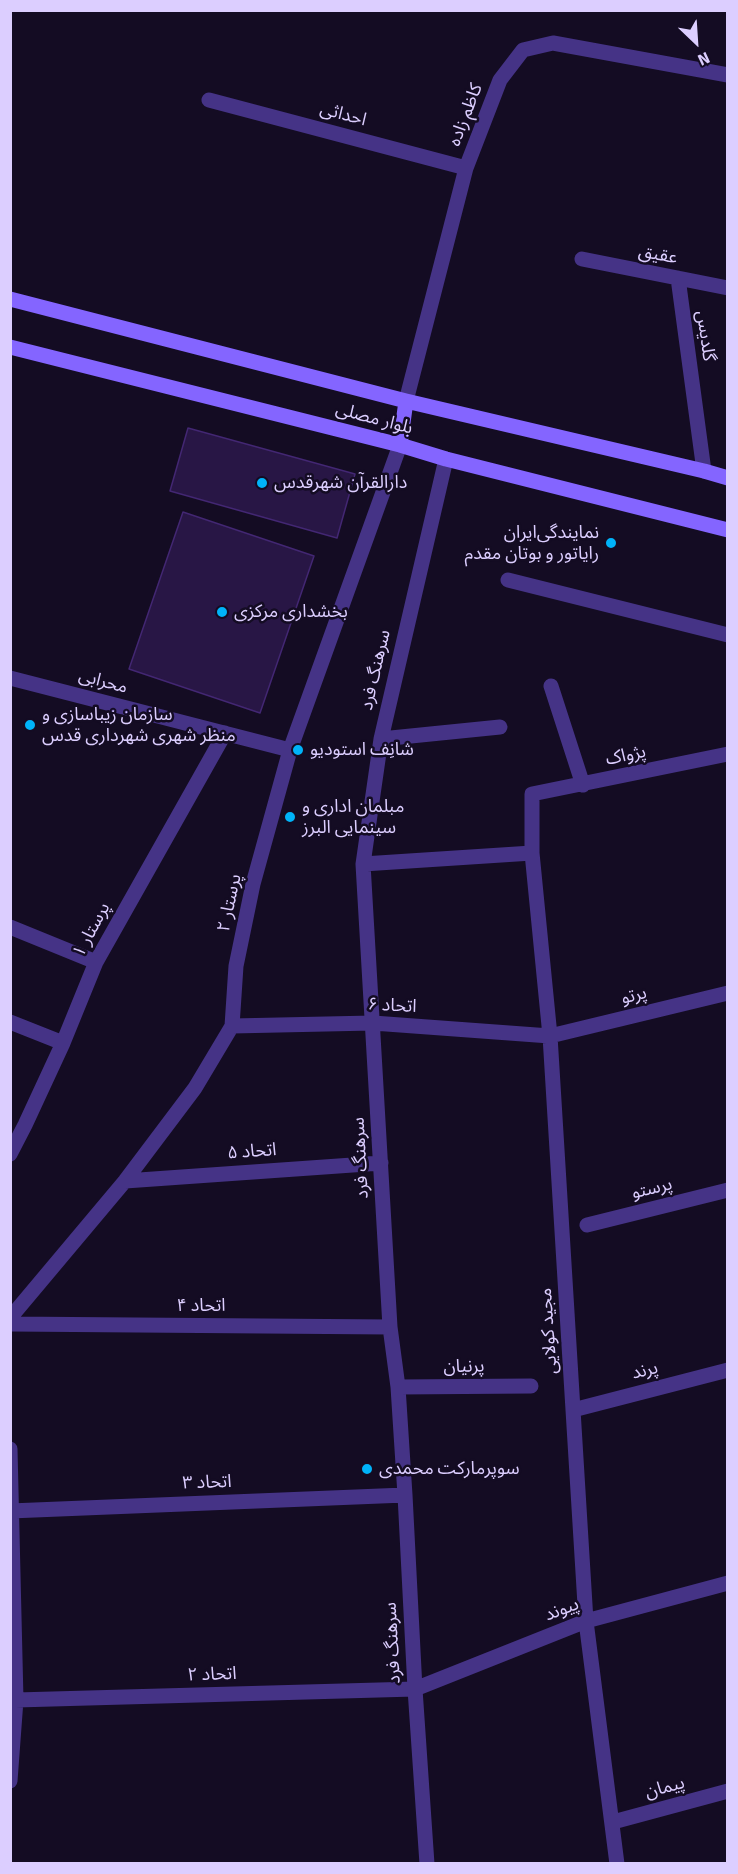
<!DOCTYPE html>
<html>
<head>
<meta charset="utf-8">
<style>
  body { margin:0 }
  #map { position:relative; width:738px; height:1874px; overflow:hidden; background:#140c23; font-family:Signika,sans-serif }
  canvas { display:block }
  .frame { position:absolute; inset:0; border:12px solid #dcceff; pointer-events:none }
  .north { position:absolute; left:666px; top:12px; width:60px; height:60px; -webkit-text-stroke:4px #140c23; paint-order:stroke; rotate:155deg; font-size:16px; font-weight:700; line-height:24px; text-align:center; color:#dcceff }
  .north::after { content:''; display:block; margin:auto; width:21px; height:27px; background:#dcceff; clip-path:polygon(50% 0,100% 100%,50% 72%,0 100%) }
</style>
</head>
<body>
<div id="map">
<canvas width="738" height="1874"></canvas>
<div class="frame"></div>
<div class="north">N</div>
</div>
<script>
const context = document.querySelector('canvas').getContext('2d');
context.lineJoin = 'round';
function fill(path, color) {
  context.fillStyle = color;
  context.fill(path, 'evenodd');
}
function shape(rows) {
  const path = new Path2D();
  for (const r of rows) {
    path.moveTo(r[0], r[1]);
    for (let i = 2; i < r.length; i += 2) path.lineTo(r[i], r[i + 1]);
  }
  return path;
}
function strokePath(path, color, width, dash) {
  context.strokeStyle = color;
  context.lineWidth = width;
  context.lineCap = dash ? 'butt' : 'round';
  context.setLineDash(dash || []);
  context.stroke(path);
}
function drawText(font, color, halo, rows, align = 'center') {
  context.font = font + ' Signika,"Noto Sans Arabic",sans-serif';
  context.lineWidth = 5;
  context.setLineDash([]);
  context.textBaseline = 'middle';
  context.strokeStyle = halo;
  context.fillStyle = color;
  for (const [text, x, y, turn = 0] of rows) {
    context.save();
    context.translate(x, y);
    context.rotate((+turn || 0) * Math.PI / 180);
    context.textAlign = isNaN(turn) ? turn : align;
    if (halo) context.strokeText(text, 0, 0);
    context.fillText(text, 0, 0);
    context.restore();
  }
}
const building = shape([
  [188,428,355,474,337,538,170,491,188,428],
  [183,512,314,556,260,713,129,669,183,512]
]);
const street = shape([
  [209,100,466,168],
  [582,259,728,288],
  [678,278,704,471],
  [406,401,466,168,500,80,523,50,553,43,728,75],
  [508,580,728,635],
  [10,678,290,750],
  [551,686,583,785],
  [381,739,500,727],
  [363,864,532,853],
  [10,927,96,962],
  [10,1022,63,1043],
  [232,1026,373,1023,550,1036,728,993],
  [10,1154,25,1125,63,1043,96,962,225,733],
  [125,1181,381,1163],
  [587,1225,728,1190],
  [10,1318,125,1181,195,1088,232,1026,236,966,253,884,290,750,400,445],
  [10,1324,390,1327],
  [398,1387,531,1386],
  [573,1410,728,1370],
  [10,1449,16,1700,10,1781],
  [10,1511,405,1495],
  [10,1699,16,1700,415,1689,586,1621,728,1583],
  [613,1822,728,1791],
  [427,1864,415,1689,405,1495,398,1387,390,1327,363,864,381,739,446,459],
  [617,1864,586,1621,550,1036,532,853,532,794,728,754]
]);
const secondary = shape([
  [10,299,406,401,704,471,728,478],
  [10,347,400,445,446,459,728,530],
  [400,445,406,401]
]);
const markers = [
  [262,483,6,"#00b3f9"],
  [611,543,6,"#00b3f9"],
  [222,612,6,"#00b3f9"],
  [30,725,6,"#00b3f9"],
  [298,750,6,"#00b3f9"],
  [290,817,6,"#00b3f9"],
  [367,1469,6,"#00b3f9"]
];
const streetNames = [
  ["احداثی",343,115,15],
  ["کاظم زاده",466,115,-69],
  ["عقیق",658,255,11],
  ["گلدیس",705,336,82],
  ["بلوار مصلی",374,419,15],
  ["سرهنگ فرد",376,670,-77],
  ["محرابی",103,682,15],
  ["پژواک",626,756,-12],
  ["پرستار ۲",230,903,-78],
  ["پرستار ۱",92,930,-62],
  ["پرتو",634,996,-14],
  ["اتحاد ۶",392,1006,3],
  ["اتحاد ۵",252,1152,-4],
  ["سرهنگ فرد",361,1158,-93],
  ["پرستو",652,1189,-14],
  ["اتحاد ۴",201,1306],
  ["مجید کولایی",549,1331,-94],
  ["پرنیان",464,1367,-1],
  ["پرند",645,1371,-14],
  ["اتحاد ۳",207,1483,-2],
  ["پیوند",562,1610,-21],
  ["سرهنگ فرد",393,1643,-93],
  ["اتحاد ۲",212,1675,-2],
  ["پیمان",665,1788,-15]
];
const poiNames = [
  ["دارالقرآن شهرقدس",274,483],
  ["نمایندگی‌ایران",599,533,"right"],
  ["رایاتور و بوتان مقدم",599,554,"right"],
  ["بخشداری مرکزی",234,612],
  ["سازمان زیباسازی و",42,715],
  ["منظر شهری شهرداری قدس",42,736],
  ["شانِف استودیو",310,750],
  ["مبلمان اداری و",302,807],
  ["سینمایی البرز",302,828],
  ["سوپرمارکت محمدی",379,1469]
];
fill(building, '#281645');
strokePath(building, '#432773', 1.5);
strokePath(street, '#453386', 15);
strokePath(secondary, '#8465ff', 15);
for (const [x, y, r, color] of markers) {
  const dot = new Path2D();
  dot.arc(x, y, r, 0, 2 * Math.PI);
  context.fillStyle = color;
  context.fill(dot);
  strokePath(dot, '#140c23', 2);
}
drawText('18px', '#dcceff', '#140c23', streetNames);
drawText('18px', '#dcceff', '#140c23', poiNames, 'left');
</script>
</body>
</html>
